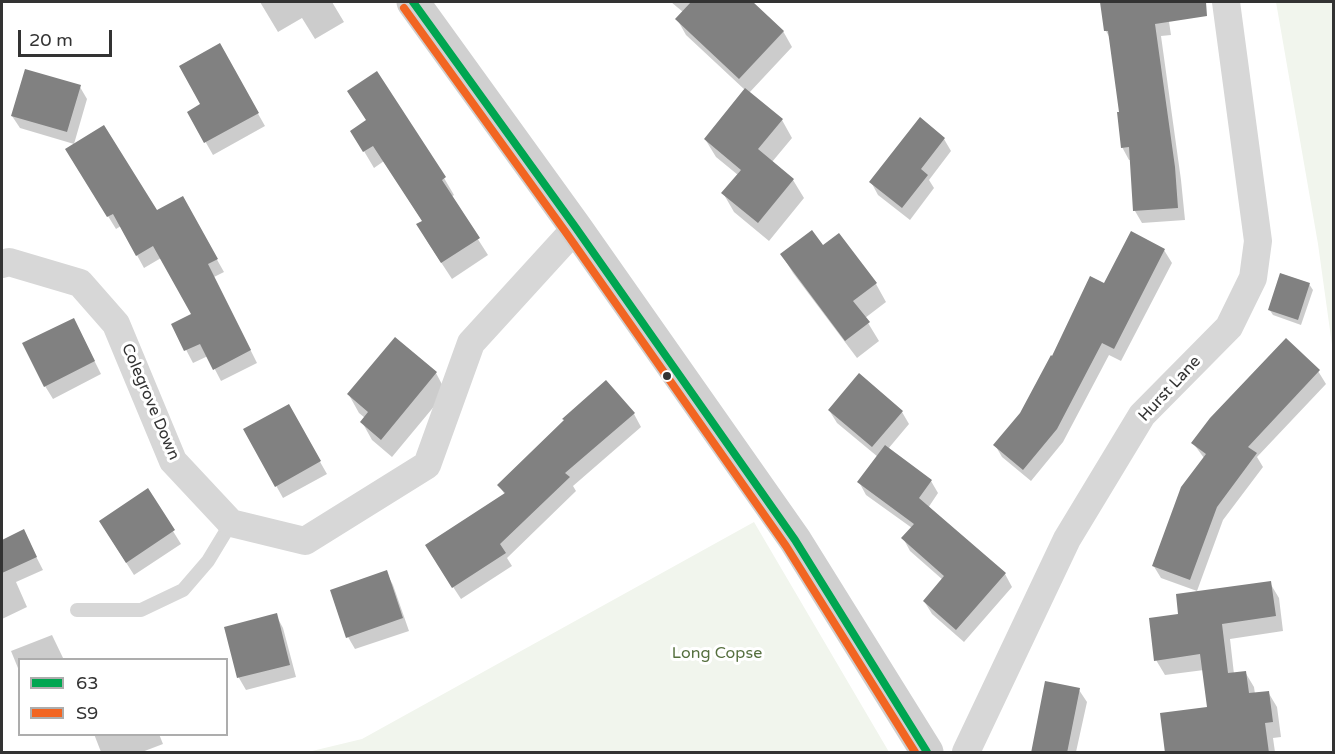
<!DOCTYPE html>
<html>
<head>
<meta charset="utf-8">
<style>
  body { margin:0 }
  #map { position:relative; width:1335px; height:754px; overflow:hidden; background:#fff; font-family:"Varela Round",sans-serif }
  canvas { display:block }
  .frame { position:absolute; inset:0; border:3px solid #333; pointer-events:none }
  .legend { position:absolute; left:18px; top:658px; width:210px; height:78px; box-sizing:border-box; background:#fff; border:2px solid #adadad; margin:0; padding:8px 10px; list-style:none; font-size:18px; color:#333 }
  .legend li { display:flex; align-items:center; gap:12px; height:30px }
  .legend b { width:30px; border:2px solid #adadad }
  .scale { position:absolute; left:18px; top:30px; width:94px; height:27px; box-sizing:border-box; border:3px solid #333; border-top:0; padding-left:8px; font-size:18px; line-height:21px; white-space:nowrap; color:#333; -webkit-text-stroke:4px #fff; paint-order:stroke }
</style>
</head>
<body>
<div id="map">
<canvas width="1335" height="754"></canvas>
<div class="frame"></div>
<ul class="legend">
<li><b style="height:8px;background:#00a651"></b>63</li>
<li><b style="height:8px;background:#f26522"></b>S9</li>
</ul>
<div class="scale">20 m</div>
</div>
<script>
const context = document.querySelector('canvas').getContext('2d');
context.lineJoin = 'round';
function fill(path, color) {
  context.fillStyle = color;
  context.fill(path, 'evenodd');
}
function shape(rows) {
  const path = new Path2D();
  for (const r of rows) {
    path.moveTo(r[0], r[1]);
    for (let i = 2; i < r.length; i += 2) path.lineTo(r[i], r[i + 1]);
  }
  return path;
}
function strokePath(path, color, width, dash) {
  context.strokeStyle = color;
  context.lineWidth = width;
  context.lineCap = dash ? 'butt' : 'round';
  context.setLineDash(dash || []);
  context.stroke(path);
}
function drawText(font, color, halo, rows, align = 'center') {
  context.font = font + ' "Varela Round",sans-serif';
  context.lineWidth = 6;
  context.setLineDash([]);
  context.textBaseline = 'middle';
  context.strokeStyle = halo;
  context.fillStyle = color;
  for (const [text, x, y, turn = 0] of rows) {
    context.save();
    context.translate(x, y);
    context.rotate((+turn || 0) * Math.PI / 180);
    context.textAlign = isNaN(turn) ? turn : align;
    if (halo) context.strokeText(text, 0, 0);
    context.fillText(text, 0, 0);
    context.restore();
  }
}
const green = shape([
  [1276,2,1333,2,1333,352,1318,244],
  [754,522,889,752,308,752,362,739]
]);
const shadow = shape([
  [260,2,332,2,344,22,315,39,302,18,278,32],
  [671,2,751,2,783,31,792,47,749,93,782,120,792,138,772,162,793,180,804,198,769,241,734,212,723,193,738,175,716,157,705,139,745,90,686,35,677,19,683,12],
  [1102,2,1166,2,1171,35,1161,36,1181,180,1185,220,1142,223,1135,211,1132,160,1129,160,1122,147,1121,113,1111,40,1106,31],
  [219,45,265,126,213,155,189,113,202,105],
  [80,87,87,99,74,144,20,128,12,116],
  [352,131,444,178,454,195,451,197,488,255,452,279,427,241,423,222,384,161,374,168],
  [944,139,951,151,929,180,934,188,910,220,878,195,871,182],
  [75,163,157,212,182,198,224,272,214,277,257,363,221,381,208,356,193,363,173,325,193,315,161,258,144,268,121,226,116,229],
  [1131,233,1164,250,1172,263,1121,361,1109,355,1063,442,1031,481,1002,457,995,445,1021,414,1104,285],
  [823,247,876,284,886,302,865,318,879,341,857,358,793,273,782,255],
  [1309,284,1313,290,1301,325,1273,315,1269,309],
  [80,332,101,374,53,399,45,386],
  [1318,371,1326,384,1257,457,1263,467,1223,520,1197,591,1161,578,1153,565,1204,458,1193,443],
  [436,373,446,392,392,457,372,440,362,422,365,418,359,413,349,395],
  [606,382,634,414,641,427,573,486,576,491,507,558,512,566,461,599,434,558,505,495,499,485],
  [288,406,327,474,283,498,245,430],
  [829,410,902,412,909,424,888,449,931,481,938,493,928,508,1005,574,1012,587,964,642,932,614,924,601,943,580,910,551,903,538,912,528,866,495,859,482,878,457,837,423],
  [148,491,181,544,134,575,108,534],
  [23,531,43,570,16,582,27,607,2,619,2,541],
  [386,572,393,585,409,631,355,649,348,637],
  [1270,583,1279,598,1283,631,1230,639,1234,674,1245,672,1254,687,1255,694,1268,692,1277,707,1281,737,1273,738,1275,752,1166,752,1209,708,1204,670,1165,675,1156,660,1180,615],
  [276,615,283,628,296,677,246,690,239,678,226,628],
  [52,635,64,660,20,660,20,673,11,651],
  [1079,690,1087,702,1076,752,1033,752],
  [94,734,159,734,163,744,142,752,101,752]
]);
const building = shape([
  [691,2,753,2,784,31,739,79,675,19],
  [1100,2,1206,2,1207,16,1155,24,1175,167,1178,208,1133,211,1129,147,1121,148,1117,112,1119,112,1108,31,1104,31],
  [220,43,259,113,204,143,187,112,200,104,179,66],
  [25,69,81,85,67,132,11,116],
  [377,71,446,177,442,180,480,238,441,263,416,224,422,221,373,146,363,152,350,131,366,120,347,91],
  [745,88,783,119,758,149,794,179,758,223,721,193,741,170,704,139],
  [920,117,945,138,921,169,928,175,902,208,869,182],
  [104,125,157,210,183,196,218,259,208,264,251,350,213,370,200,344,184,351,171,324,191,314,153,246,136,256,113,214,107,217,65,149],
  [812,230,823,245,839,233,877,283,853,301,870,322,845,341,780,254],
  [1131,231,1165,249,1114,349,1102,343,1057,429,1023,470,993,445,1020,413,1051,355,1052,356,1090,276,1104,283],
  [1280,273,1310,283,1298,320,1268,310],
  [74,318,95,361,44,387,22,343],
  [395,337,437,372,381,440,360,422,368,412,347,394],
  [1286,338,1320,370,1248,447,1257,453,1217,507,1190,580,1152,566,1181,487,1206,454,1191,443,1210,418],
  [859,373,903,411,872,447,828,410],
  [606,380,635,413,565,473,570,477,500,544,506,553,452,588,425,545,505,493,497,485,564,420,562,419],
  [289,404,321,461,275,487,243,429],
  [885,445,932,480,919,498,1006,573,956,630,923,601,944,576,901,538,914,524,857,482],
  [148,488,175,530,126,563,99,521],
  [24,529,37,557,2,573,2,540],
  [387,570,403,618,346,638,330,590],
  [1271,581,1276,616,1222,624,1228,673,1246,671,1249,693,1269,691,1273,722,1265,723,1269,753,1165,753,1160,713,1207,707,1200,654,1154,661,1149,618,1178,614,1176,594],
  [277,613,290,665,237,678,224,627],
  [1045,681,1080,688,1067,753,1031,753]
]);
const lane = shape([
  [77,610,141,610,183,590,208,561,231,523]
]);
const street = shape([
  [2,264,9,262,80,283,116,324,173,461,231,523,305,541,427,465,471,343,576,228],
  [966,752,1067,539,1142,415,1229,327,1253,278,1258,241,1226,2]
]);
const secondary = shape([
  [413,2,576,228,795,540,927,752]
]);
const bus1 = shape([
  [413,2,576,228,795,540,927,752]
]);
const bus2 = shape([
  [404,8,567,234,786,546,915,752]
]);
const markers = [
  [667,376,5,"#333"]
];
const streetNames = [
  ["Hurst Lane",1170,389,-47],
  ["Colegrove Down",150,402,67]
];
const parkNames = [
  ["Long Copse",717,654]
];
fill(green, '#f1f5ed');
fill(shadow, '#0003');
fill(building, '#818181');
strokePath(lane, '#d7d7d7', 14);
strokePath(street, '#d7d7d7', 28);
strokePath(secondary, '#d0d0d0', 33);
strokePath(bus1, '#00a651', 8);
strokePath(bus2, '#f26522', 8);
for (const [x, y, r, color] of markers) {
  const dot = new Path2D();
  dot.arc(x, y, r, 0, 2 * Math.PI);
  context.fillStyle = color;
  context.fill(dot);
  strokePath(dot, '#fff', 2);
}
drawText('16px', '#333', '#fff', streetNames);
drawText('16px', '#56703f', '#fff', parkNames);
</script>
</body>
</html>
